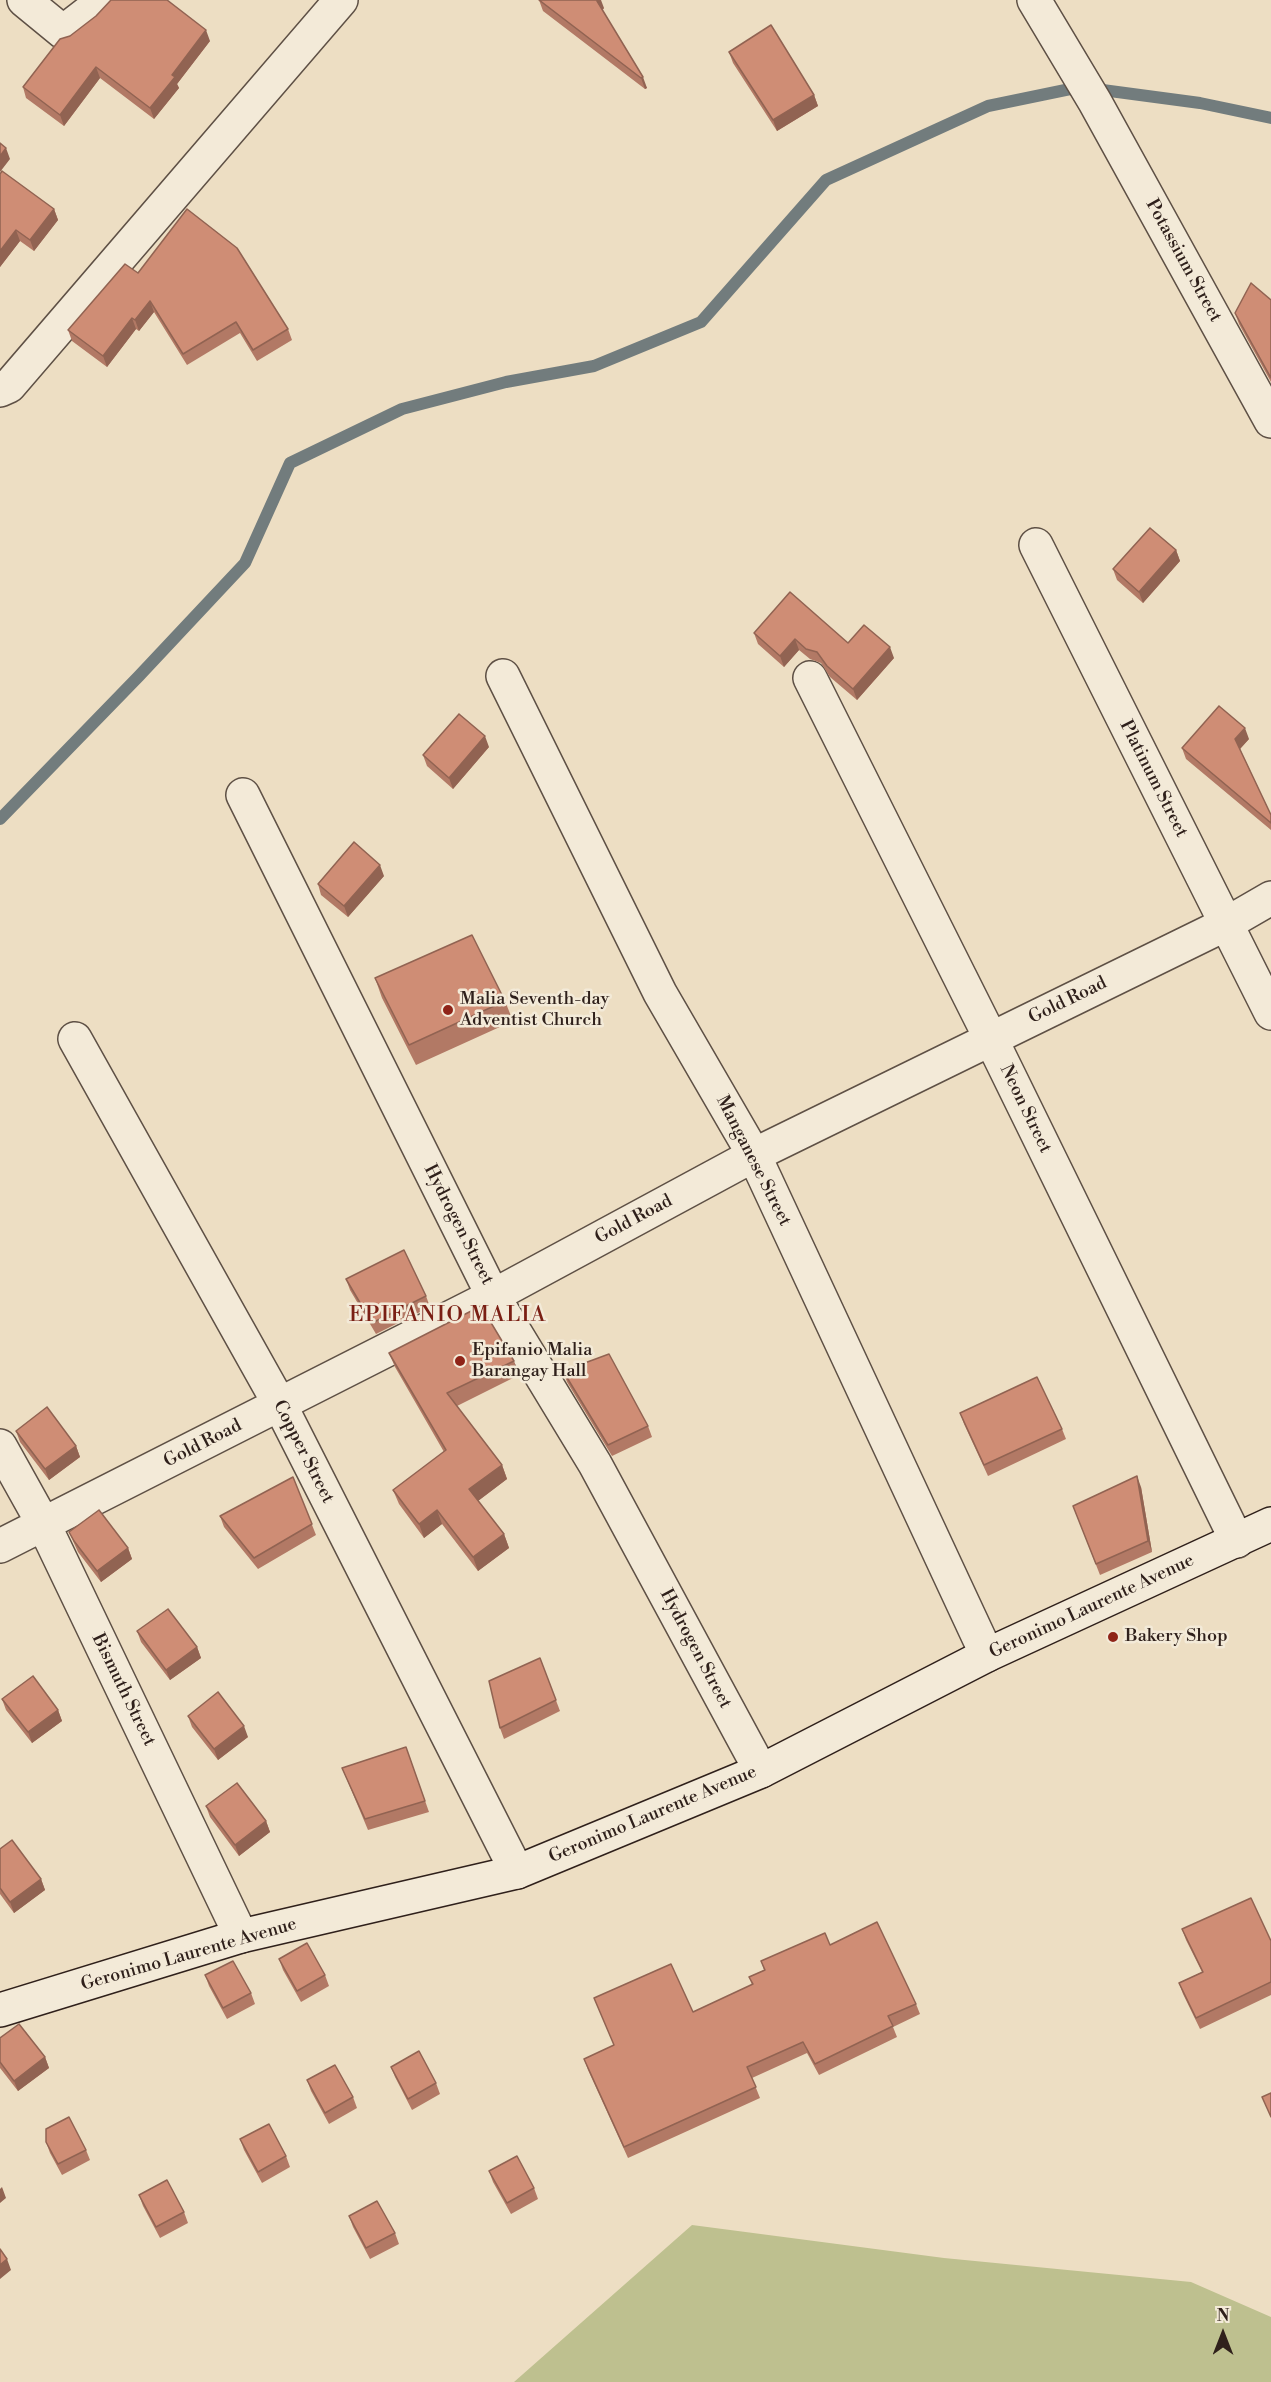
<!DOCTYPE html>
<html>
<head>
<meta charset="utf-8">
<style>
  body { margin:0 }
  #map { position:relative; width:1271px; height:2382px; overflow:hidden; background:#eddec3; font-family:"Libre Bodoni",serif }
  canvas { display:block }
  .north { position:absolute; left:1193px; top:2304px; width:60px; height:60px; -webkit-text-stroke:4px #f3ead8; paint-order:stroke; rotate:0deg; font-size:16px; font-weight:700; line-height:24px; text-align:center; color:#2f201b }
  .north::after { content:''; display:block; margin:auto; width:21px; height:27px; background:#2f201b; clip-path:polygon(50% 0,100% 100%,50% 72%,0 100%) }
</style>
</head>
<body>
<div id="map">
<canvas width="1271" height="2382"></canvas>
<div class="north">N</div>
</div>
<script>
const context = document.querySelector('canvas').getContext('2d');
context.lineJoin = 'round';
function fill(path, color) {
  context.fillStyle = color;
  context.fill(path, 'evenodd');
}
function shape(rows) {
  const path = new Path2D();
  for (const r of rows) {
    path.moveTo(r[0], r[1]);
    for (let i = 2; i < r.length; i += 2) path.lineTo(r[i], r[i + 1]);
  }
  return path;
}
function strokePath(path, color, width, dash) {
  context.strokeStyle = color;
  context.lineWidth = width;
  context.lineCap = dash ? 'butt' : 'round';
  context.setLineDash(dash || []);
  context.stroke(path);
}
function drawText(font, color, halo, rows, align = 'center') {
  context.font = font + ' "Libre Bodoni",serif';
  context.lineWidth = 5;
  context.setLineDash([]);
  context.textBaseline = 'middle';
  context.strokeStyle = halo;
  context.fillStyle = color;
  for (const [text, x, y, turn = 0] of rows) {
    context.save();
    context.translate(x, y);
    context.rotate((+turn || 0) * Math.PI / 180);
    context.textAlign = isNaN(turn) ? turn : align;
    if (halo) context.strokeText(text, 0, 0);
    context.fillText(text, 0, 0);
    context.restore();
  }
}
const green = shape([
  [692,2225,944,2258,1191,2282,1271,2317,1271,2382,514,2382]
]);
const stream = shape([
  [0,819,139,676,245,563,290,463,402,409,506,382,594,366,701,322,826,180,988,106,1080,87,1200,103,1271,118]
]);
const street = shape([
  [24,0,63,32,89,12,100,0],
  [1034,0,1095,102,1271,421],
  [0,390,9,386,341,0],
  [1036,545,1271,1013],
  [503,676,660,993,754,1155,987,1655],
  [810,678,991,1039,1237,1541],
  [243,795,493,1296,595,1464,761,1771],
  [75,1039,280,1405,517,1872],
  [0,1446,44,1525,241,1936],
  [0,1546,493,1296,754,1155,1226,924,1271,898]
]);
const secondary = shape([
  [0,2010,241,1936,517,1872,761,1771,987,1655,1271,1524]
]);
const wall = shape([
  [539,0,604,8,602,10,647,88,645,89,543,11],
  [60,39,210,41,177,84,179,88,154,119,100,78,64,126,26,98,23,87],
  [729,52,814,95,818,106,777,131,733,63],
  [0,174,54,209,58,220,34,251,20,241,0,267],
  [138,273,288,329,292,340,257,361,240,333,187,365,154,312,139,331,136,329,107,367,72,341,68,330],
  [1271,300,1271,382,1239,324,1235,313],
  [1176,550,1180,561,1143,603,1117,580,1113,569],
  [754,633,848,643,894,658,857,700,830,677,821,663,810,659,799,650,784,667,758,644],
  [1249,739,1240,749,1271,815,1271,830,1186,759,1182,748],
  [489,747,453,789,427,766,423,755],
  [384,876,348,917,321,895,318,884],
  [375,978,505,1001,513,1021,416,1065,382,998],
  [346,1279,426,1296,430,1307,376,1334,350,1290],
  [389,1353,514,1361,519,1375,457,1406,502,1465,507,1479,478,1501,504,1534,509,1548,478,1571,442,1524,424,1538,399,1504,393,1490,444,1452,395,1367],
  [563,1371,648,1426,652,1437,612,1456,567,1382],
  [960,1413,1062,1429,1066,1439,988,1476,964,1424],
  [16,1431,76,1446,80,1457,49,1480,20,1442],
  [293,1477,316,1535,258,1569,224,1527,220,1516],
  [1141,1487,1152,1552,1100,1575,1073,1506],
  [69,1532,128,1548,132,1559,101,1582,78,1552],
  [137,1631,197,1647,201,1658,170,1680,141,1642],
  [540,1658,560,1711,504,1739,500,1728],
  [2,1699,58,1710,62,1721,32,1743,6,1710],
  [188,1716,248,1737,218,1760,192,1727],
  [406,1747,429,1812,368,1830,342,1768],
  [206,1806,266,1821,270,1832,239,1856,210,1817],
  [0,1849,41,1879,45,1890,14,1913,0,1894],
  [1182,1929,1271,1941,1271,1995,1200,2029,1183,1994,1179,1983,1202,1972,1186,1940],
  [830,1945,916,2004,920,2014,893,2027,897,2037,819,2075,807,2053,752,2078,760,2098,628,2158,588,2070,584,2059,614,2045,594,1998,693,2012,752,1985,749,1977,764,1970,761,1961],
  [279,1959,325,1975,329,1986,301,2002,283,1970],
  [205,1975,251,1993,255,2004,227,2019,209,1986],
  [0,2038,45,2057,49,2068,18,2091,0,2068],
  [391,2067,436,2083,440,2094,412,2110,395,2077],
  [307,2080,353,2097,357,2108,329,2124,311,2091],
  [240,2139,286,2156,290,2167,262,2183,244,2150],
  [46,2142,86,2150,90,2160,62,2175,50,2153],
  [489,2171,534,2188,538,2199,511,2214,493,2182],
  [139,2195,184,2212,188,2223,160,2238,143,2206],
  [349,2216,395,2233,399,2244,370,2259,353,2227]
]);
const shadedWall = shape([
  [598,0,601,0,604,8,601,12,597,1],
  [206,30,210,41,177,84,179,88,154,119,150,108,172,75],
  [96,67,100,78,64,126,60,115],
  [643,77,647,88,645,89,641,78],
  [814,95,818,106,777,131,773,120],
  [6,148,10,159,0,172,0,156],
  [54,209,58,220,34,251,30,240],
  [16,230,20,241,0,267,0,251],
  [150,301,154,312,139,331,135,320],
  [132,318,136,329,107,367,103,356],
  [1176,550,1180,561,1143,603,1139,592],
  [795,639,799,650,784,667,780,656],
  [890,647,894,658,857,700,853,689],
  [1245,728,1249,739,1239,750,1235,739],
  [485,736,489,747,453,789,449,778],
  [380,865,384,876,348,917,344,906],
  [76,1446,80,1457,49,1480,45,1469],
  [502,1465,507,1479,474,1504,469,1489],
  [1137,1476,1141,1487,1152,1552,1148,1541],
  [437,1510,442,1524,424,1538,419,1524],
  [504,1534,509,1548,478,1571,473,1557],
  [128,1548,132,1559,101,1582,97,1571],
  [197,1647,201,1658,170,1680,166,1670],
  [58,1710,62,1721,32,1743,28,1732],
  [244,1726,248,1737,218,1760,214,1749],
  [266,1821,270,1832,239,1856,235,1845],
  [41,1879,45,1890,14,1913,10,1902],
  [45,2057,49,2068,18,2091,14,2081],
  [2,2187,6,2198,0,2203,0,2189],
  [7,2259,11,2270,0,2279,0,2265]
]);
const building = shape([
  [111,0,167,0,206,30,172,75,175,77,150,108,96,67,60,115,23,87,60,39,70,36,96,16,111,0],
  [539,0,598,0,597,1,643,77,641,78,539,0],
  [771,25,814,95,773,120,729,52,771,25],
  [0,143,6,148,0,156,0,143],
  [2,171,54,209,30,240,16,230,0,251,0,174,2,171],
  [187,209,237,248,288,329,253,350,236,322,183,354,150,301,135,320,132,318,103,356,68,330,125,264,138,273,187,209],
  [1251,283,1271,300,1271,378,1235,313,1251,283],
  [1150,528,1176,550,1139,592,1113,569,1150,528],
  [790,592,848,643,864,625,890,647,853,689,827,666,817,652,806,649,795,639,780,656,754,633,790,592],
  [1219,706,1245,728,1235,739,1271,815,1271,823,1182,748,1219,706],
  [459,714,485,736,449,778,423,755,459,714],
  [354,842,380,865,344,906,318,884,354,842],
  [472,935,505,1001,409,1045,375,978,472,935],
  [404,1250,426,1296,372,1323,346,1279,404,1250],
  [481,1306,514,1361,447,1393,502,1465,469,1489,504,1534,473,1557,437,1510,419,1524,393,1490,446,1450,389,1353,481,1306],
  [609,1354,648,1426,608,1445,563,1371,609,1354],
  [1037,1377,1062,1429,984,1465,960,1413,1037,1377],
  [47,1407,76,1446,45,1469,16,1431,47,1407],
  [1137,1476,1148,1541,1096,1564,1073,1506,1137,1476],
  [293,1477,312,1524,254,1558,220,1516,293,1477],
  [99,1510,128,1548,97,1571,74,1541,69,1532,99,1510],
  [168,1609,197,1647,166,1670,137,1631,168,1609],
  [540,1658,556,1700,500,1728,489,1681,540,1658],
  [33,1676,58,1710,28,1732,2,1699,33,1676],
  [218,1692,244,1726,214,1749,188,1716,218,1692],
  [406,1747,425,1801,365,1819,342,1768,406,1747],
  [237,1783,266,1821,235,1845,206,1806,237,1783],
  [12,1840,41,1879,10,1902,0,1888,0,1849,12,1840],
  [1251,1898,1271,1941,1271,1982,1196,2018,1179,1983,1203,1972,1182,1929,1251,1898],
  [877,1922,916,2004,888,2016,893,2026,815,2064,803,2042,747,2067,756,2087,624,2147,584,2059,614,2045,594,1998,671,1964,693,2012,753,1984,749,1977,765,1970,761,1961,825,1933,830,1945,877,1922],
  [307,1943,325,1975,297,1991,279,1959,307,1943],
  [233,1961,251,1993,223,2008,205,1975,233,1961],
  [19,2024,45,2057,14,2081,0,2062,0,2038,19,2024],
  [419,2051,436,2083,408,2099,391,2067,419,2051],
  [335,2065,353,2097,325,2113,307,2080,335,2065],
  [1271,2093,1271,2117,1262,2097,1271,2093],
  [69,2117,86,2150,58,2164,46,2142,46,2129,69,2117],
  [269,2124,286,2156,258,2172,240,2139,269,2124],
  [517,2156,534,2188,507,2203,489,2171,517,2156],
  [167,2180,184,2212,156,2227,139,2195,167,2180],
  [377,2201,395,2233,366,2248,349,2216,377,2201],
  [0,2249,7,2259,0,2265,0,2249]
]);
const markers = [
  [448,1010,6,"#8f2418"],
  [460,1361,6,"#8f2418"],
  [1113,1637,6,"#8f2418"]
];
const streetNames = [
  ["Potassium Street",1183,261,61],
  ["Platinum Street",1153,779,63],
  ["Gold Road",1068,1001,-26],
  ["Neon Street",1025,1109,64],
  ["Manganese Street",753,1161,63],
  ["Gold Road",634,1220,-28],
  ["Hydrogen Street",458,1225,63],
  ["Gold Road",203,1444,-27],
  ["Copper Street",303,1452,63],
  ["Geronimo Laurente Avenue",1092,1607,-25],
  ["Hydrogen Street",695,1649,62],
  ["Bismuth Street",123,1690,64],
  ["Geronimo Laurente Avenue",653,1815,-23],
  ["Geronimo Laurente Avenue",189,1955,-16]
];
const poiNames = [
  ["Malia Seventh-day",460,1000],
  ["Adventist Church",460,1021],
  ["Epifanio Malia",472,1351],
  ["Barangay Hall",472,1372],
  ["Bakery Shop",1125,1637]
];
const quarterNames = [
  ["EPIFANIO MALIA",448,1316]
];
fill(green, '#bec08f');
strokePath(stream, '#727c7d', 12);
strokePath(street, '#5e5045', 36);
strokePath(secondary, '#2f201b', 36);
strokePath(street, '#f3ead8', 33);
strokePath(secondary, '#f3ead8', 33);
fill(wall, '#b27965');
fill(shadedWall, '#916352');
fill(building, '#cf8d75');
strokePath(building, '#916352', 1.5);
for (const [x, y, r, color] of markers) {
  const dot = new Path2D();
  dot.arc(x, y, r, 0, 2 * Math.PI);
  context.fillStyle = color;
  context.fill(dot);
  strokePath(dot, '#f3ead8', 2);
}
drawText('18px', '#2f201b', '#f3ead8', streetNames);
drawText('18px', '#2f201b', '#f3ead8', poiNames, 'left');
context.letterSpacing = '1.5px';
drawText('21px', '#7a1f14', '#f3ead8', quarterNames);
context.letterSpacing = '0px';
</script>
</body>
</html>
